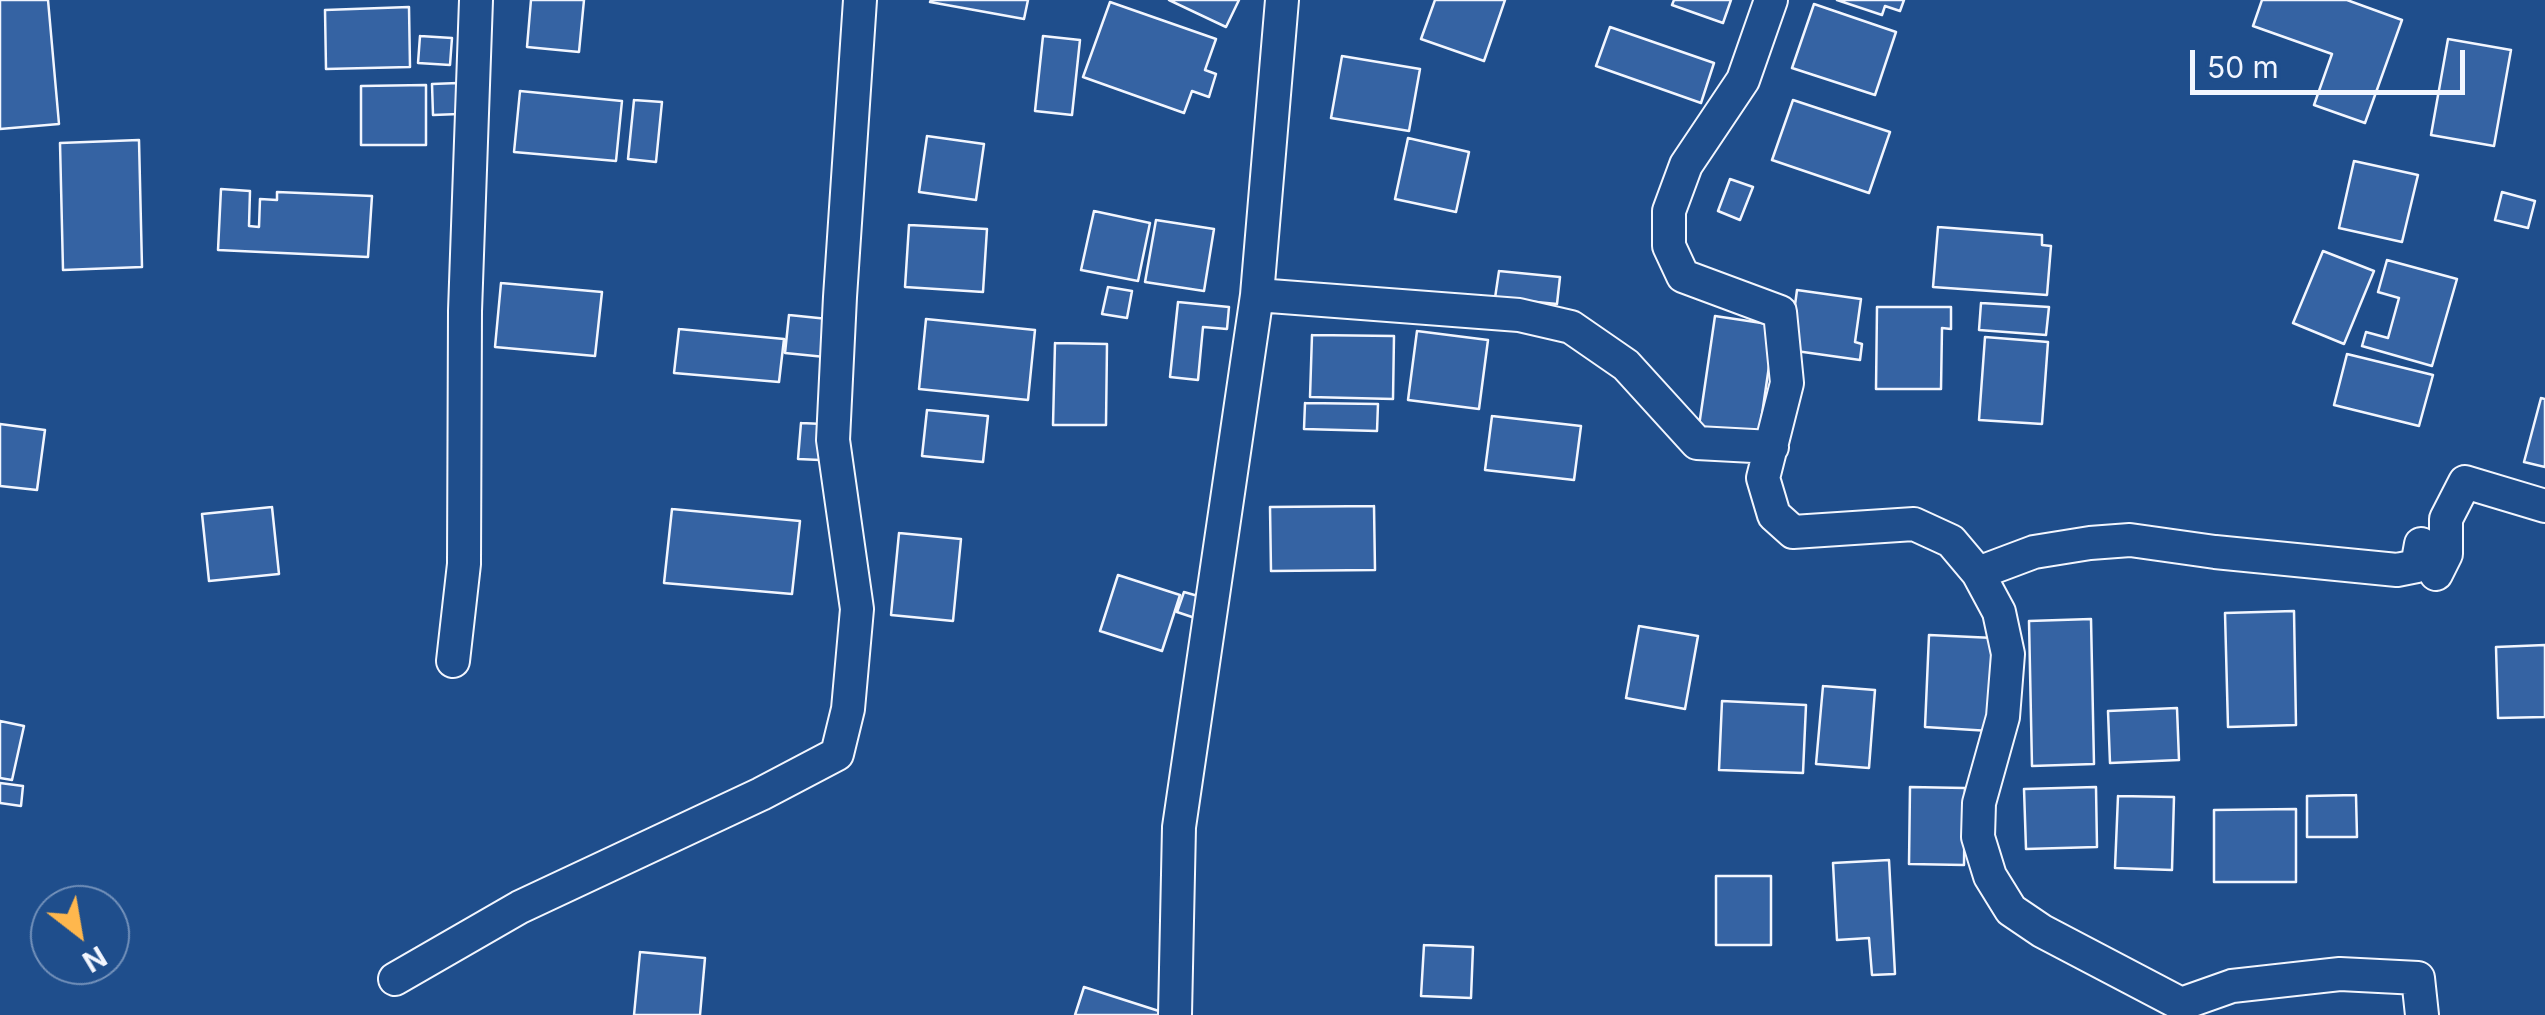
<!DOCTYPE html>
<html>
<head>
<meta charset="utf-8">
<style>
  body { margin:0 }
  #map { position:relative; width:2545px; height:1015px; overflow:hidden; background:#1f4e8c; font-family:Inter,sans-serif }
  canvas { display:block }
  .north { position:absolute; left:30px; top:885px; width:100px; height:100px; box-sizing:border-box; background:#1f4e8c; border:2px solid #7391ba; border-radius:50%; rotate:149deg; font-size:28px; font-weight:700; line-height:40px; text-align:center; color:#f2f6ff }
  .north::after { content:''; display:block; margin:auto; width:35px; height:45px; background:#ffb74d; clip-path:polygon(50% 0,100% 100%,50% 72%,0 100%) }
  .scale { position:absolute; left:2190px; top:50px; width:275px; height:45px; box-sizing:border-box; border:5px solid #f2f6ff; border-top:0; padding-left:12px; font-size:30px; line-height:35px; white-space:nowrap; color:#f2f6ff; -webkit-text-stroke:8px #1f4e8c; paint-order:stroke }
</style>
</head>
<body>
<div id="map">
<canvas width="2545" height="1015"></canvas>
<div class="north">N</div>
<div class="scale">50 m</div>
</div>
<script>
const context = document.querySelector('canvas').getContext('2d');
context.lineJoin = 'round';
function fill(path, color) {
  context.fillStyle = color;
  context.fill(path, 'evenodd');
}
function shape(rows) {
  const path = new Path2D();
  for (const r of rows) {
    path.moveTo(r[0], r[1]);
    for (let i = 2; i < r.length; i += 2) path.lineTo(r[i], r[i + 1]);
  }
  return path;
}
function strokePath(path, color, width, dash) {
  context.strokeStyle = color;
  context.lineWidth = width;
  context.lineCap = dash ? 'butt' : 'round';
  context.setLineDash(dash || []);
  context.stroke(path);
}
const building = shape([
  [0,0,48,0,59,124,0,129,0,0],
  [531,0,584,0,579,52,527,47,531,0],
  [931,0,1028,0,1024,19,930,2,931,0],
  [1169,0,1239,0,1226,27,1169,0],
  [1435,0,1505,0,1484,61,1421,39,1435,0],
  [1674,0,1731,0,1723,23,1672,5,1674,0],
  [1837,0,1904,0,1900,11,1885,6,1882,15,1837,0],
  [2262,0,2347,0,2402,20,2365,123,2314,105,2332,54,2253,26,2262,0],
  [1110,2,1216,39,1205,70,1216,74,1209,97,1192,91,1184,113,1083,77,1110,2],
  [1814,4,1896,32,1875,95,1792,68,1814,4],
  [409,7,410,67,326,69,325,10,409,7],
  [1610,27,1714,63,1701,103,1596,66,1610,27],
  [420,36,452,38,450,65,418,63,420,36],
  [1043,36,1080,40,1072,115,1035,111,1043,36],
  [2448,39,2511,50,2494,146,2431,135,2448,39],
  [1342,56,1420,69,1409,131,1331,118,1342,56],
  [458,83,459,114,433,115,432,84,458,83],
  [426,85,426,145,361,145,361,86,426,85],
  [520,91,622,101,616,161,514,152,520,91],
  [634,100,662,102,656,162,628,159,634,100],
  [1793,100,1890,132,1869,193,1772,160,1793,100],
  [927,136,984,144,976,200,919,192,927,136],
  [1408,138,1469,152,1456,212,1395,199,1408,138],
  [139,140,142,267,63,270,60,143,139,140],
  [2354,161,2418,175,2402,242,2339,228,2354,161],
  [1730,179,1753,187,1740,220,1718,211,1730,179],
  [221,189,250,191,249,226,259,227,260,199,277,200,277,192,372,196,368,257,218,250,221,189],
  [2502,192,2535,201,2528,228,2495,220,2502,192],
  [1094,211,1150,223,1138,281,1081,270,1094,211],
  [1156,220,1214,229,1204,291,1145,282,1156,220],
  [909,225,987,229,983,292,905,287,909,225],
  [1938,227,2042,235,2042,245,2051,246,2047,295,1933,287,1938,227],
  [2323,251,2374,271,2344,344,2293,323,2323,251],
  [2387,260,2457,279,2432,366,2362,346,2366,332,2388,338,2399,298,2378,292,2387,260],
  [1499,271,1560,277,1557,304,1495,298,1499,271],
  [501,283,602,292,595,356,495,347,501,283],
  [1108,287,1132,291,1127,318,1102,314,1108,287],
  [1797,290,1861,299,1855,342,1862,344,1860,360,1789,350,1797,290],
  [1178,302,1229,307,1227,329,1203,327,1198,380,1170,377,1178,302],
  [1981,303,2049,307,2046,335,1979,330,1981,303],
  [1877,307,1951,307,1951,329,1942,328,1941,389,1876,389,1877,307],
  [789,315,828,319,825,357,785,353,789,315],
  [1715,316,1775,325,1759,435,1699,426,1715,316],
  [926,319,1035,330,1028,400,919,389,926,319],
  [679,329,784,339,779,382,674,373,679,329],
  [1417,331,1488,340,1479,409,1408,400,1417,331],
  [1312,335,1394,336,1393,399,1310,397,1312,335],
  [1985,337,2048,342,2042,424,1979,420,1985,337],
  [1055,343,1107,344,1106,425,1053,425,1055,343],
  [2347,354,2433,375,2419,426,2334,405,2347,354],
  [2541,398,2545,399,2545,467,2524,462,2541,398],
  [1305,403,1378,404,1377,431,1304,429,1305,403],
  [927,410,988,416,983,462,922,456,927,410],
  [1492,416,1581,426,1574,480,1485,470,1492,416],
  [801,423,823,424,820,460,798,459,801,423],
  [0,424,45,430,37,490,0,486,0,424],
  [1374,506,1375,570,1271,571,1270,507,1374,506],
  [272,507,279,574,209,581,202,514,272,507],
  [672,509,800,521,792,594,664,583,672,509],
  [899,533,961,539,953,621,891,615,899,533],
  [1118,575,1180,595,1162,651,1100,631,1118,575],
  [1184,592,1205,598,1198,619,1177,612,1184,592],
  [2294,611,2296,725,2228,727,2225,613,2294,611],
  [2091,619,2094,764,2032,766,2029,621,2091,619],
  [1639,626,1698,636,1685,709,1626,698,1639,626],
  [1929,635,1994,638,1990,731,1925,727,1929,635],
  [2545,645,2545,717,2498,718,2496,647,2545,645],
  [1823,686,1875,690,1869,768,1816,764,1823,686],
  [1722,701,1806,705,1803,773,1719,770,1722,701],
  [2177,708,2179,760,2110,763,2108,711,2177,708],
  [0,721,24,726,12,780,0,778,0,721],
  [0,783,23,786,21,806,0,803,0,783],
  [1910,787,1965,788,1964,865,1909,864,1910,787],
  [2096,787,2097,847,2026,849,2024,789,2096,787],
  [2356,795,2357,837,2307,837,2307,796,2356,795],
  [2118,796,2174,797,2172,870,2115,868,2118,796],
  [2296,809,2296,882,2214,882,2214,810,2296,809],
  [1889,860,1895,974,1872,975,1869,938,1837,940,1833,863,1889,860],
  [1716,876,1771,876,1771,945,1716,945,1716,876],
  [1424,945,1473,947,1471,998,1421,996,1424,945],
  [640,952,705,958,700,1015,634,1015,640,952],
  [1084,987,1162,1012,1161,1015,1075,1015,1084,987]
]);
const street = shape([
  [1771,0,1743,80,1686,165,1669,211,1669,246,1683,276,1780,312,1787,383,1763,478,1774,515,1793,532,1914,524,1951,541,1978,573,1999,612,2008,654,2003,717,1979,803,1978,837,1990,876,2011,910,2042,931,2181,1004,2232,986,2340,974,2418,978,2422,1015],
  [1257,295,1519,315,1571,327,1626,365,1697,443,1772,447],
  [1978,573,2034,552,2090,543,2130,540,2215,552,2397,570,2417,566,2421,544,2436,574,2446,554,2446,519,2465,482,2545,506],
  [453,661,464,564,465,311,476,0],
  [395,979,520,907,761,794,837,754,848,709,857,609,833,440,840,297,860,0],
  [1175,1015,1179,827,1257,295,1282,0]
]);
fill(building, '#3563a3');
strokePath(building, '#f2f6ff', 2.5);
strokePath(street, '#f2f6ff', 36);
strokePath(street, '#1f4e8c', 32);
</script>
</body>
</html>
